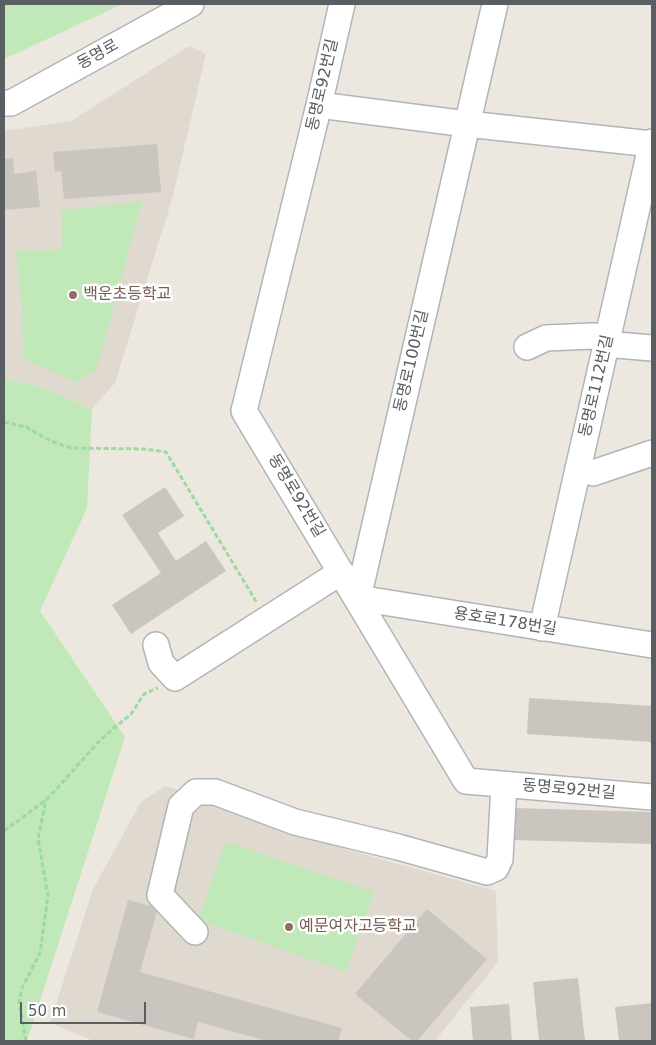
<!DOCTYPE html>
<html>
<head>
<meta charset="utf-8">
<style>
  body { margin:0 }
  #map { position:relative; width:656px; height:1045px; overflow:hidden; background:#ede8df; font-family:"DejaVu Sans",sans-serif }
  canvas { display:block }
  .frame { position:absolute; inset:0; border:5px solid #585e62; pointer-events:none }
  .scale { position:absolute; left:20px; top:1002px; width:126px; height:22px; box-sizing:border-box; border:2px solid #585e62; border-top:0; padding-left:6px; font-size:15px; line-height:18px; white-space:nowrap; color:#585e62; -webkit-text-stroke:4px #fff; paint-order:stroke }
</style>
</head>
<body>
<div id="map">
<canvas width="656" height="1045"></canvas>
<div class="frame"></div>
<div class="scale">50 m</div>
</div>
<script>
const context = document.querySelector('canvas').getContext('2d');
context.lineJoin = 'round';
function fill(path, color) {
  context.fillStyle = color;
  context.fill(path, 'evenodd');
}
function shape(rows) {
  const path = new Path2D();
  for (const r of rows) {
    path.moveTo(r[0], r[1]);
    for (let i = 2; i < r.length; i += 2) path.lineTo(r[i], r[i + 1]);
  }
  return path;
}
function strokePath(path, color, width, dash) {
  context.strokeStyle = color;
  context.lineWidth = width;
  context.lineCap = dash ? 'butt' : 'round';
  context.setLineDash(dash || []);
  context.stroke(path);
}
function drawText(font, color, halo, rows, align = 'center') {
  context.font = font + ' "DejaVu Sans","Noto Sans KR",sans-serif';
  context.lineWidth = 5;
  context.setLineDash([]);
  context.textBaseline = 'middle';
  context.strokeStyle = halo;
  context.fillStyle = color;
  for (const [text, x, y, turn = 0] of rows) {
    context.save();
    context.translate(x, y);
    context.rotate((+turn || 0) * Math.PI / 180);
    context.textAlign = isNaN(turn) ? turn : align;
    if (halo) context.strokeText(text, 0, 0);
    context.fillText(text, 0, 0);
    context.restore();
  }
}
const education = shape([
  [189,46,206,54,173,196,115,383,92,409,37,385,4,379,4,131,71,121],
  [165,786,241,808,348,850,496,891,498,962,435,1041,94,1041,50,1023,93,889,141,802]
]);
const green = shape([
  [4,4,123,4,4,59],
  [142,201,97,369,76,382,23,359,22,306,16,250,62,250,62,210],
  [4,379,37,385,92,409,87,508,40,611,125,737,27,1041,4,1041],
  [226,841,374,892,346,972,198,920]
]);
const building = shape([
  [157,144,161,192,64,199,61,171,55,172,53,152],
  [13,158,14,174,36,171,40,207,4,210,4,159],
  [165,487,184,516,158,533,176,561,206,541,226,571,131,634,112,605,161,573,122,515],
  [529,698,652,706,652,742,527,734],
  [514,808,652,812,652,844,513,840],
  [128,900,158,908,140,972,342,1028,338,1041,267,1041,198,1022,194,1039,97,1012],
  [427,909,487,959,417,1041,412,1041,355,994],
  [578,978,585,1041,539,1041,533,982],
  [652,1003,652,1041,619,1041,615,1007],
  [509,1004,512,1041,473,1041,470,1007]
]);
const path = shape([
  [4,422,26,427,51,441,71,448,144,449,166,452,257,603],
  [4,831,46,800,61,784,101,739,131,714,144,694,158,688],
  [26,1041,19,1002,22,988,40,953,48,896,38,839,46,800]
]);
const minor = shape([
  [342,4,319,105,244,411,466,781,652,797],
  [495,4,358,598,652,645],
  [4,103,11,103,191,4],
  [319,105,467,124,652,144],
  [527,347,546,338,593,336,608,338,617,345,652,348],
  [578,468,593,473,652,453],
  [542,628,652,142],
  [156,645,161,663,175,678,341,572],
  [195,932,160,895,181,806,196,792,215,792,295,822,398,847,487,872,496,868,500,859,504,785]
]);
const markers = [
  [73,295,5,"#8d6e63"],
  [289,927,5,"#8d6e63"]
];
const streetNames = [
  ["동명로",98,55,-29],
  ["동명로92번길",323,85,-77],
  ["동명로100번길",412,361,-77],
  ["동명로112번길",597,386,-77],
  ["동명로92번길",296,496,59],
  ["용호로178번길",505,622,9],
  ["동명로92번길",569,790,5]
];
const educationNames = [
  ["백운초등학교",83,295],
  ["예문여자고등학교",299,927]
];
fill(education, '#e0d9d0');
fill(green, '#c0e8b9');
fill(building, '#cac5be');
strokePath(minor, '#b1b5b9', 28);
strokePath(path, '#9adba1', 3, [5, 2.5]);
strokePath(minor, '#fff', 25);
for (const [x, y, r, color] of markers) {
  const dot = new Path2D();
  dot.arc(x, y, r, 0, 2 * Math.PI);
  context.fillStyle = color;
  context.fill(dot);
  strokePath(dot, '#fff', 2);
}
drawText('16px', '#585e62', '#fff', streetNames);
drawText('16px', '#785e54', '#fff', educationNames, 'left');
</script>
</body>
</html>
